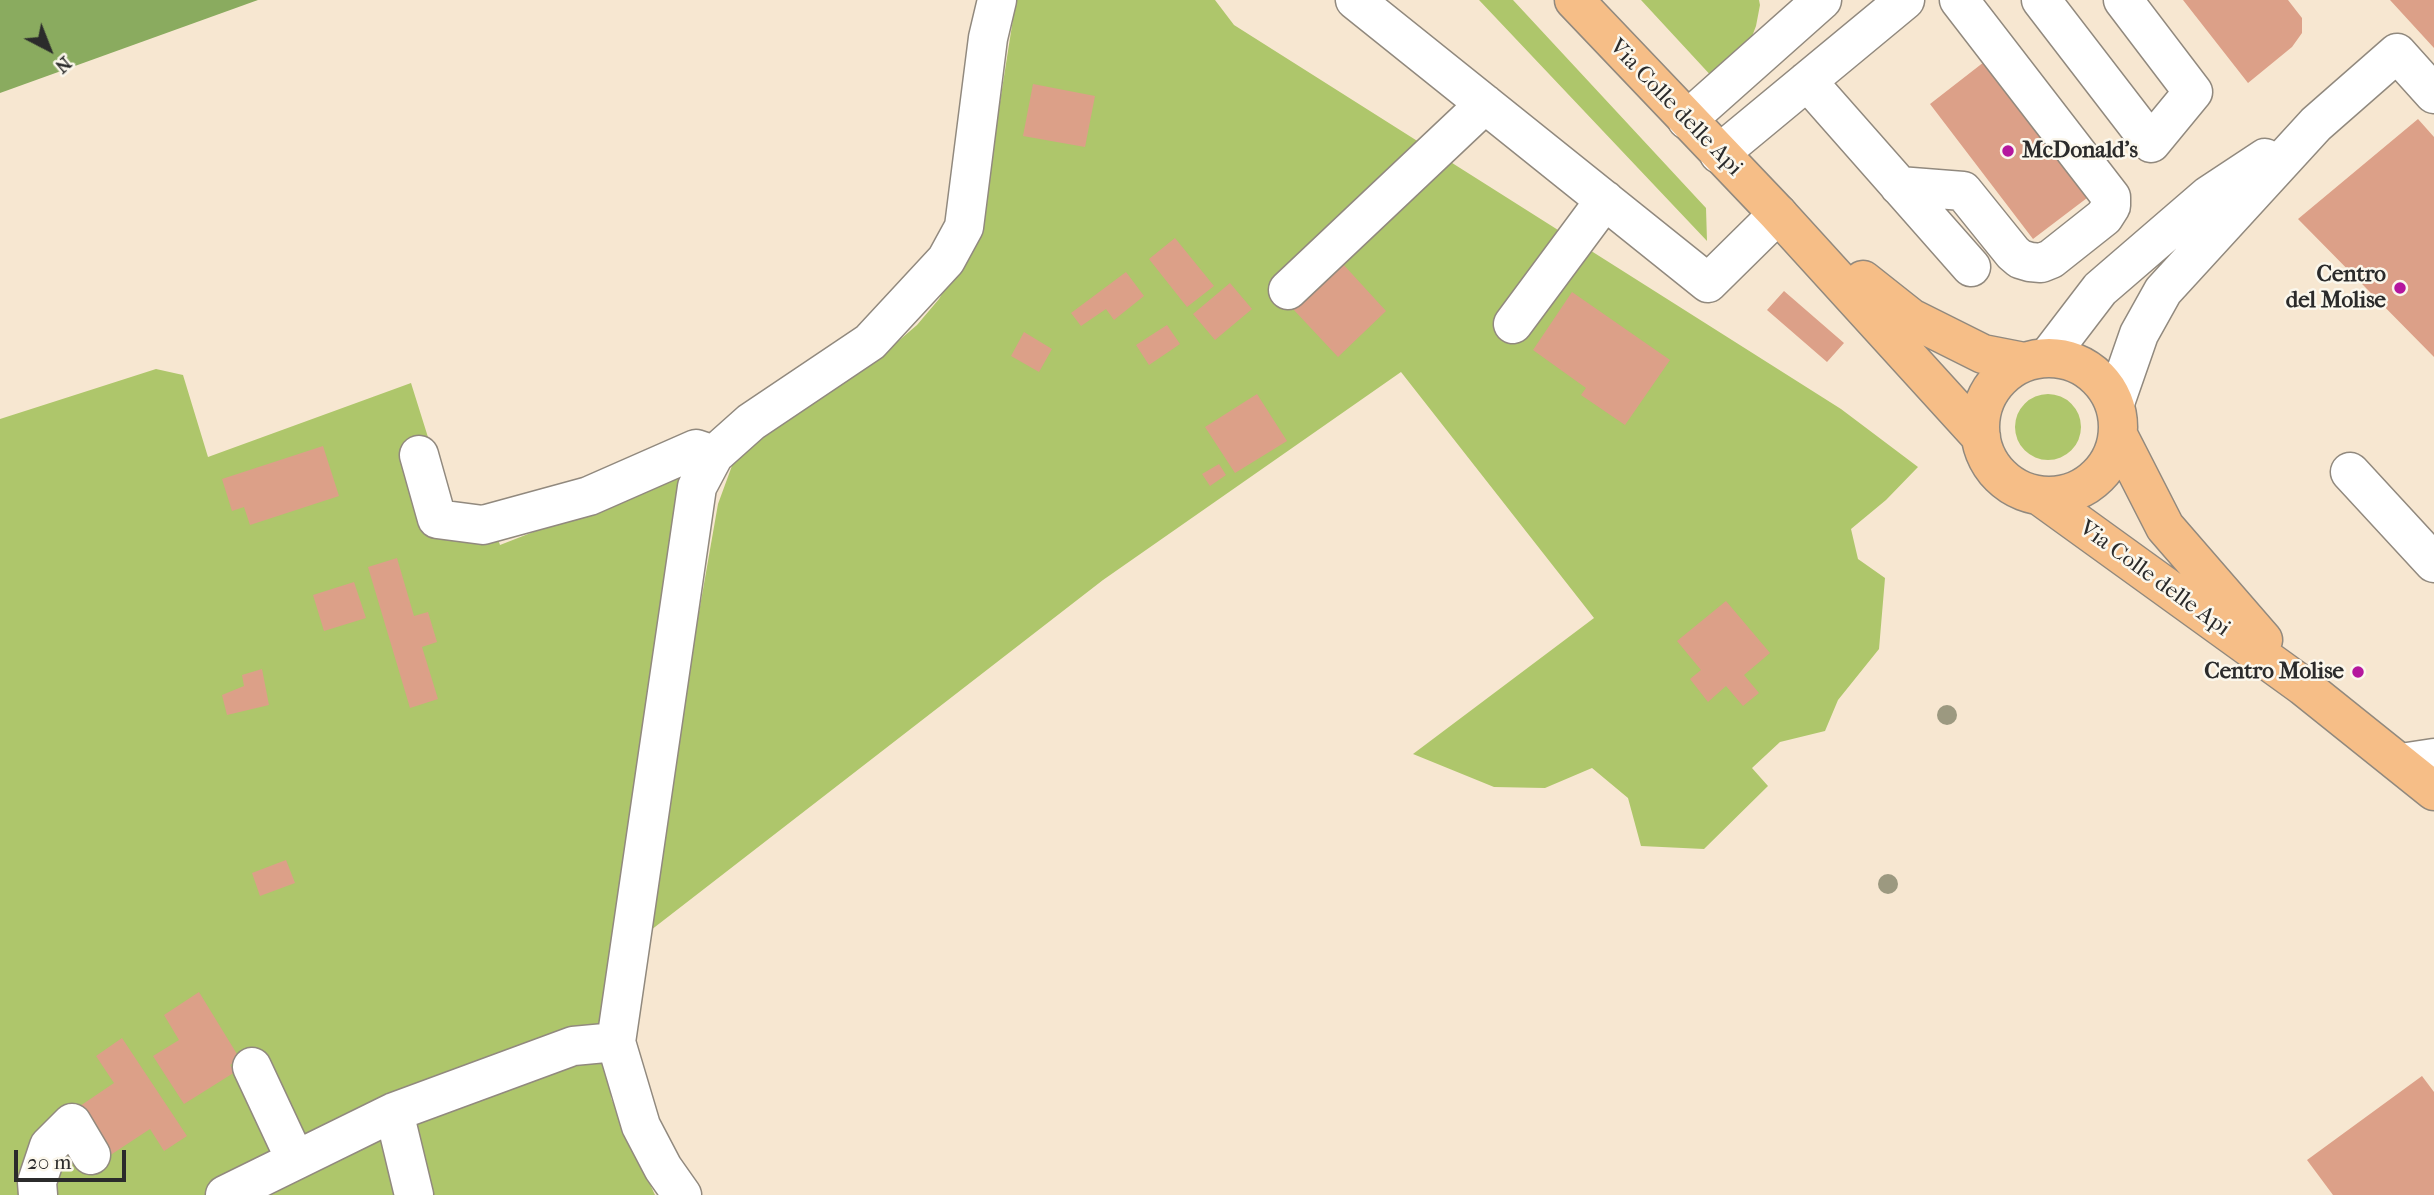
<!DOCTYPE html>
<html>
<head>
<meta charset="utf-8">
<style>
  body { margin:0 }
  #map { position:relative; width:2434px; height:1195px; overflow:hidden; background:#f7e7d1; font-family:"IM FELL French Canon",serif }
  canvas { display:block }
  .north { position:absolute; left:14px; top:14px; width:70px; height:70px; -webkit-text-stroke:5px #fbf7ec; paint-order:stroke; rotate:138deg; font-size:19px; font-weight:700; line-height:28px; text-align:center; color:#2b2b2b }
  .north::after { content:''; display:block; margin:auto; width:24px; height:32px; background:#2b2b2b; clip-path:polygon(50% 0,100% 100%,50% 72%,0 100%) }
  .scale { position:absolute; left:14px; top:1150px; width:112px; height:32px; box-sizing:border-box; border:4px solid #2b2b2b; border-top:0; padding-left:9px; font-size:21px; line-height:24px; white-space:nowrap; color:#2b2b2b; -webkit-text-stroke:5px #fbf7ec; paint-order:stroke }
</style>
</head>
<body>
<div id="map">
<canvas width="2434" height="1195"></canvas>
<div class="north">N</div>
<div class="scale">20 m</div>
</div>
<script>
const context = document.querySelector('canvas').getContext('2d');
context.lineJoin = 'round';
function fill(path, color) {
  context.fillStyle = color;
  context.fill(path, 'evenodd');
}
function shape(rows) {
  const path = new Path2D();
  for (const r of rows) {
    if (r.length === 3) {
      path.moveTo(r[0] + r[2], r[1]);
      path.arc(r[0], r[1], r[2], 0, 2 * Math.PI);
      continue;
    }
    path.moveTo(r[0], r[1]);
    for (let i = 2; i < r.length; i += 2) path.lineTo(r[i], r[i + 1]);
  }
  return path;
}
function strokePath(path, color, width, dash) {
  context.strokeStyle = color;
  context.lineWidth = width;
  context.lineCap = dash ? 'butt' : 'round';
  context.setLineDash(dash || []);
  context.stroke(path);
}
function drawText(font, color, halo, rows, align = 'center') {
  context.font = font + ' "IM FELL French Canon",serif';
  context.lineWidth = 5;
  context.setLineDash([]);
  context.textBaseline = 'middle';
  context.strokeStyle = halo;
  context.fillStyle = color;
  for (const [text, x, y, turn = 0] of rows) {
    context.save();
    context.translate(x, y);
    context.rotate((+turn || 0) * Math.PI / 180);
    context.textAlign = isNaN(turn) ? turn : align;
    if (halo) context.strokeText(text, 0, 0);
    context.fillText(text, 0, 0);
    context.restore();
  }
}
const green = shape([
  [1016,0,1215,0,1234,25,1841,409,1918,467,1886,500,1851,529,1858,559,1885,578,1879,649,1838,700,1825,731,1780,742,1752,768,1768,786,1704,849,1641,846,1628,798,1592,768,1545,788,1494,787,1413,754,1594,618,1401,372,1103,580,642,937,718,504,737,452,795,409,867,368,917,325,939,299,976,235,989,172],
  [1479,0,1513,0,1706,208,1707,241],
  [1641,0,1759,0,1760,5,1756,26,1748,47,1715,80],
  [156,369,183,375,208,457,411,383,448,501,487,508,500,545,684,473,607,1009,611,1098,655,1195,0,1195,0,419],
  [2048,427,33]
]);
const forest = shape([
  [0,0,258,0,0,93]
]);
const building = shape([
  [2183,0,2288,0,2302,18,2302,33,2292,47,2248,83],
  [2390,0,2434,0,2434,48],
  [1984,62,2087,198,2033,239,1930,104],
  [1033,84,1095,96,1085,147,1023,136],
  [2418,119,2434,137,2434,357,2298,219],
  [1175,238,1214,286,1187,307,1149,259],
  [1342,263,1386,311,1338,357,1293,309],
  [1126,272,1144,296,1114,320,1106,309,1081,326,1071,313],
  [1230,283,1252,309,1215,340,1193,314],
  [1784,291,1844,343,1827,362,1767,310],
  [1572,292,1670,360,1625,425,1581,395,1586,388,1533,350],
  [1167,325,1180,344,1149,365,1136,345],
  [1024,332,1052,349,1039,372,1011,356],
  [1257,394,1287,441,1235,473,1205,427],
  [323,446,339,496,250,525,244,507,232,511,222,479],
  [1219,464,1226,475,1210,486,1202,474],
  [397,558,414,616,428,612,437,642,422,647,438,699,410,708,368,567],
  [354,582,366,618,324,631,313,595],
  [1726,601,1770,653,1744,675,1759,693,1743,706,1726,686,1708,702,1690,679,1701,670,1677,641],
  [262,669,269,705,227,715,222,695,244,686,242,675],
  [286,860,295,883,260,896,252,873],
  [199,992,240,1059,230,1065,235,1072,184,1104,153,1056,179,1040,164,1015],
  [122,1038,187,1136,164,1151,150,1129,109,1156,77,1108,114,1083,96,1056],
  [2422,1076,2434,1092,2434,1195,2333,1195,2307,1160]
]);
const minor = shape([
  [1355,0,1708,283,1778,214],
  [2041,0,2151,143,2193,92,2123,0],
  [1807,81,1971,267],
  [1687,120,1822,0],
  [1719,154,1905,0],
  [1899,186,1963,191,2013,253,2020,259,2030,262,2041,263,2051,259,2104,217,2111,206,2111,197,1959,0],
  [1288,290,1485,104],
  [1513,324,1605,200],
  [2048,357,2100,289,2209,195,2265,158],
  [2115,403,2139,334,2163,291,2316,124,2397,53,2434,94],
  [419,455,437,519,483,525,589,496,696,449,714,455],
  [2350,472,2434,563],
  [2401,763,2434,758],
  [616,1042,697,487,714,455,751,422,870,342,946,260,964,227,988,38,997,0],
  [252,1067,295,1159],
  [394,1112,414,1195],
  [38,1195,37,1182,49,1146,72,1123,91,1155],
  [225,1195,394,1112,573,1046,616,1042,641,1126,663,1168,682,1195]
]);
const major = shape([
  [1574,0,1778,214,1981,437],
  [1863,280,1911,318,1983,354,2024,362],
  [2049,427,69],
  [2118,435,2165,527,2263,640],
  [2040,496,2303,686,2434,791]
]);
const trees = [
  [1947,715],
  [1888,884]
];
const markers = [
  [2008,151,7,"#b5179e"],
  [2400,288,7,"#b5179e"],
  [2358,672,7,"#b5179e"]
];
const streetNames = [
  ["Via Colle delle Api",1675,108,46],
  ["Via Colle delle Api",2154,579,36]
];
const poiNames = [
  ["McDonald's",2022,151,"left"],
  ["Centro",2386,275],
  ["del Molise",2386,301],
  ["Centro Molise",2344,672]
];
fill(green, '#aec66b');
fill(forest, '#8aab5f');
fill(building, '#dca088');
strokePath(minor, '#91897e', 41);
strokePath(major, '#91897e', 41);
strokePath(minor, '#fff', 38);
strokePath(major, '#f6be87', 38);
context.fillStyle = '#9c9980';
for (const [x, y] of trees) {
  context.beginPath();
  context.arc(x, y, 10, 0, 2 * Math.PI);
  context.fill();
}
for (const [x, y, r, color] of markers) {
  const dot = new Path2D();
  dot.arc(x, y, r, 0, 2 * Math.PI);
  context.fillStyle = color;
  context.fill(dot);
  strokePath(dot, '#fbf7ec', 2.5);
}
drawText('23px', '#2b2b2b', '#fbf7ec', streetNames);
drawText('bold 23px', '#2b2b2b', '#fbf7ec', poiNames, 'right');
</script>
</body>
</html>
